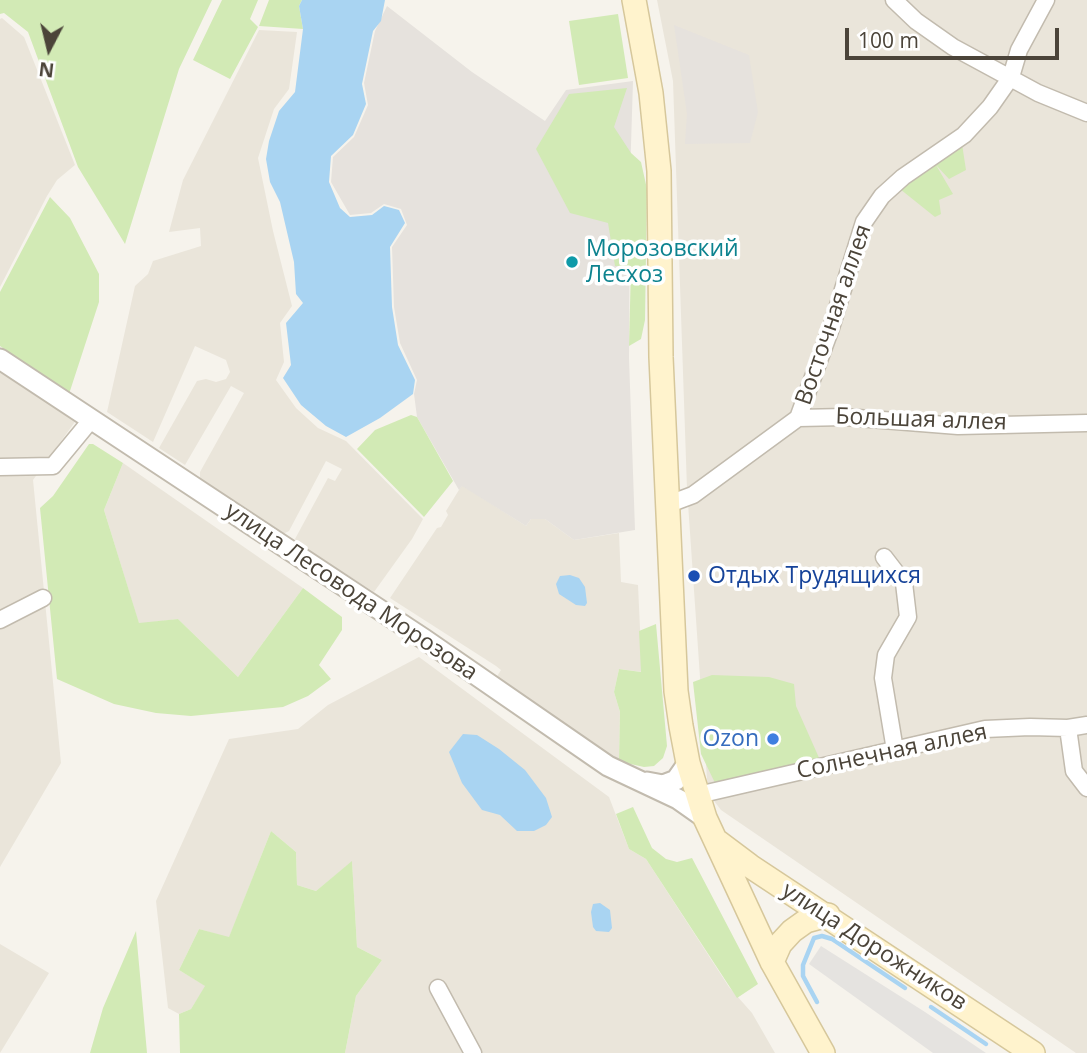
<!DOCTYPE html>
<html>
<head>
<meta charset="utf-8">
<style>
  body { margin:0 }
  #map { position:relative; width:1087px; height:1053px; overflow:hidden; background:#f6f3ec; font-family:"Open Sans",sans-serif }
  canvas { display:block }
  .north { position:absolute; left:14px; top:14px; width:70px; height:70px; -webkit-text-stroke:5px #fff; paint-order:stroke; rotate:187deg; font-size:19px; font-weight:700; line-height:28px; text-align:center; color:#4b4439 }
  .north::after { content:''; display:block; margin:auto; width:24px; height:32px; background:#4b4439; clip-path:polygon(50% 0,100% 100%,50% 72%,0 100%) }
  .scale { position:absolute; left:845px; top:28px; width:214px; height:32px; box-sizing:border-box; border:4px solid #4b4439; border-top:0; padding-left:9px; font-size:21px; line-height:24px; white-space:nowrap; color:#4b4439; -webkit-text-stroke:5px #fff; paint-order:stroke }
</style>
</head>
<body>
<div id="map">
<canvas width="1087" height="1053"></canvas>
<div class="north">N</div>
<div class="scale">100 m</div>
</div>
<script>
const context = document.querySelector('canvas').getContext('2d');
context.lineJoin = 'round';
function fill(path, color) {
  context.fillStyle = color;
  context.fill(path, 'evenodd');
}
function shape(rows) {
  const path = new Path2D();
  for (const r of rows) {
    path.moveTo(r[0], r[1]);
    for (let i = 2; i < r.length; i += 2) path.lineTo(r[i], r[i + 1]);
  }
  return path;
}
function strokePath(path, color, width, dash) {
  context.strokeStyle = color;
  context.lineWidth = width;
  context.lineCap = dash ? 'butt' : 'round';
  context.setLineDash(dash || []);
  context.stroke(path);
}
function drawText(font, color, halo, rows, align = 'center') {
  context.font = font + ' "Open Sans",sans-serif';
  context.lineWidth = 7;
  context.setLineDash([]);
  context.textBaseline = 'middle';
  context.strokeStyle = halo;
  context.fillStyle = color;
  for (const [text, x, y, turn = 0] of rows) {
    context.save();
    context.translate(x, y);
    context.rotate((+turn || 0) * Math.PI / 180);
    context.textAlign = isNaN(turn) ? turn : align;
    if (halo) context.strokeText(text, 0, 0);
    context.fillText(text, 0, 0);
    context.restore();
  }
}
const residential = shape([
  [657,0,1087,0,1087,1053,1076,1053,721,810,708,793,687,489,673,81],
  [2,18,24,37,75,165,57,180,47,196,0,287,0,19],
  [259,30,297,32,289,89,274,109,258,158,273,231,292,306,280,323,284,362,276,380,296,408,318,428,346,441,423,519,412,539,374,592,298,544,295,539,328,478,335,481,342,469,326,461,289,531,283,534,200,480,200,472,244,393,231,386,185,465,159,448,197,381,206,379,216,382,226,379,230,372,226,360,195,346,153,442,107,412,135,286,148,274,153,261,201,246,200,228,169,232,183,180],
  [0,370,77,419,33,480,61,763,0,867],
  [123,463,303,588,238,677,178,619,139,624,104,510],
  [462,485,526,526,531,519,545,519,574,540,619,533,621,582,638,585,642,672,619,669,614,692,620,712,619,759,617,761,496,678,501,670,496,666,390,598,437,528,441,527,448,515,446,511],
  [419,657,609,797,629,849,646,859,729,987,752,1013,775,1053,345,1053,356,996,382,960,357,947,352,862,316,891,297,885,296,852,271,831,229,938,199,929,179,970,206,986,191,1009,179,1014,168,1008,156,901,229,739,298,729,328,705],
  [0,944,49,973,0,1053]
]);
const industrial = shape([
  [387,6,472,72,545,121,566,90,633,81,630,177,629,358,635,530,574,540,545,519,531,519,526,526,462,486,459,490,417,417,414,394,417,380,400,343,394,307,392,247,407,225,401,209,384,204,371,213,350,215,331,182,333,157,354,137,368,105,364,83,375,31],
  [674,25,749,55,758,112,750,143,685,144,687,114]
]);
const green = shape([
  [0,0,212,0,179,69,125,244,78,167,28,32,4,13,0,14],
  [222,0,258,0,250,19,258,27,230,79,193,60],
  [269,0,302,0,299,6,303,29,259,26],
  [618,14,628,78,579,85,569,21],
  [627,88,614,127,631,153,641,162,647,189,645,320,641,339,629,346,631,266,615,266,608,223,570,213,536,149,569,94],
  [962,144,966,170,949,179,936,165,953,194,939,200,941,214,935,217,900,189],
  [50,197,70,218,99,274,99,302,69,394,0,346,0,292],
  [411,415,417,417,453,481,424,517,357,449,375,430],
  [89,444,93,444,123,463,104,510,139,623,178,619,238,677,303,588,342,617,342,630,319,665,331,679,308,696,283,707,191,716,156,713,114,704,57,679,40,508,53,496],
  [656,624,667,746,663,758,654,766,644,767,617,761,619,759,620,712,614,692,619,669,641,672,639,631],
  [712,675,769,677,794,684,796,706,820,760,716,785,701,754,693,682],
  [633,807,652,848,666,859,677,862,692,858,758,984,737,998,646,859,629,849,616,814],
  [271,831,296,852,297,885,316,891,352,861,357,947,382,960,356,996,345,1053,180,1053,179,1014,191,1009,205,986,179,970,199,929,229,937],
  [136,931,147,1053,90,1053,103,1008]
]);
const parking = shape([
  [821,946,925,1012,986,1053,933,1053,809,964]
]);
const water = shape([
  [302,0,385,0,381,21,373,31,362,84,366,104,353,135,331,156,329,182,340,208,350,217,372,215,384,206,399,210,405,223,390,247,392,307,398,345,415,380,413,394,380,418,346,437,326,426,301,405,283,378,291,365,286,323,303,303,296,294,294,262,280,202,270,182,266,159,269,141,279,111,295,92,303,29,299,6],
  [570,575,579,578,585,587,587,603,585,606,576,605,559,594,556,584,560,576],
  [463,734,477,735,499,749,525,770,546,798,552,817,546,825,534,831,517,831,500,815,482,810,462,783,449,752],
  [600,903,610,910,612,928,609,932,596,931,593,927,591,912,593,904]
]);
const stream = shape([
  [817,1002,803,976,803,965,814,938,822,936,832,939,905,988],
  [931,1007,986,1044]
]);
const minor = shape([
  [894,0,916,21,953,47,1038,93,1087,113],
  [798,418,845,417,958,426,1087,423],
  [0,467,53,466,91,420],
  [669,504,693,495,798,418,831,328,864,222,882,196,903,177,964,135,990,107,1011,77,1019,50,1046,0],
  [884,557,904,583,908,617,886,655,883,678,895,750],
  [0,620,43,598],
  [1068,728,1074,771,1087,788],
  [698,795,985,729,1030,727,1068,728,1087,725],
  [438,988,473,1053]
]);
const tertiary = shape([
  [0,359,424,639,608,766,678,799,705,818],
  [647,782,663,785,676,780,688,763]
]);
const secondary = shape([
  [634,0,651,93,659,171,661,357,676,691,681,726,688,763,705,818,772,962,823,1053],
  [718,842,750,866,1033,1053],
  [772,962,780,944,792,931,806,921,828,915]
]);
const markers = [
  [572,262,7,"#0f9aa8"],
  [694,576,7,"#1a4fb4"],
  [773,739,7,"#3f7fe0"]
];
const cultureNames = [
  ["Морозовский",586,249],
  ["Лесхоз",586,275]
];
const streetNames = [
  ["Восточная аллея",834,315,-71],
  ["Большая аллея",921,420,2],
  ["улица Лесовода Морозова",351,592,34],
  ["Солнечная аллея",892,752,-12],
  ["улица Дорожников",874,947,33]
];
const transitNames = [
  ["Отдых Трудящихся",708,576]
];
const shopNames = [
  ["Ozon",759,739]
];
fill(residential, '#eae5da');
fill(industrial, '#e6e2dd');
fill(green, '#d2eab5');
fill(parking, '#e5e3e0');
fill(water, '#a9d4f2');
strokePath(stream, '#a9d4f2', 4.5);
strokePath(minor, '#c2bbae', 19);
strokePath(tertiary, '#c2bbae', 23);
strokePath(secondary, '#d6c79b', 26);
strokePath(minor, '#fff', 16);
strokePath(tertiary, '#fff', 19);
strokePath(secondary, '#fff3cd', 23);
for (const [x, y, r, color] of markers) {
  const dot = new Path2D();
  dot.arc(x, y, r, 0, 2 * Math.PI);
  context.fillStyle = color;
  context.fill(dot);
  strokePath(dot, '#fff', 2.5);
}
drawText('23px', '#0d838f', '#fff', cultureNames, 'left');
drawText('23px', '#4b4439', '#fff', streetNames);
drawText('23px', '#164399', '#fff', transitNames, 'left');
drawText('23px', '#366cbe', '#fff', shopNames, 'right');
</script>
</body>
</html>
